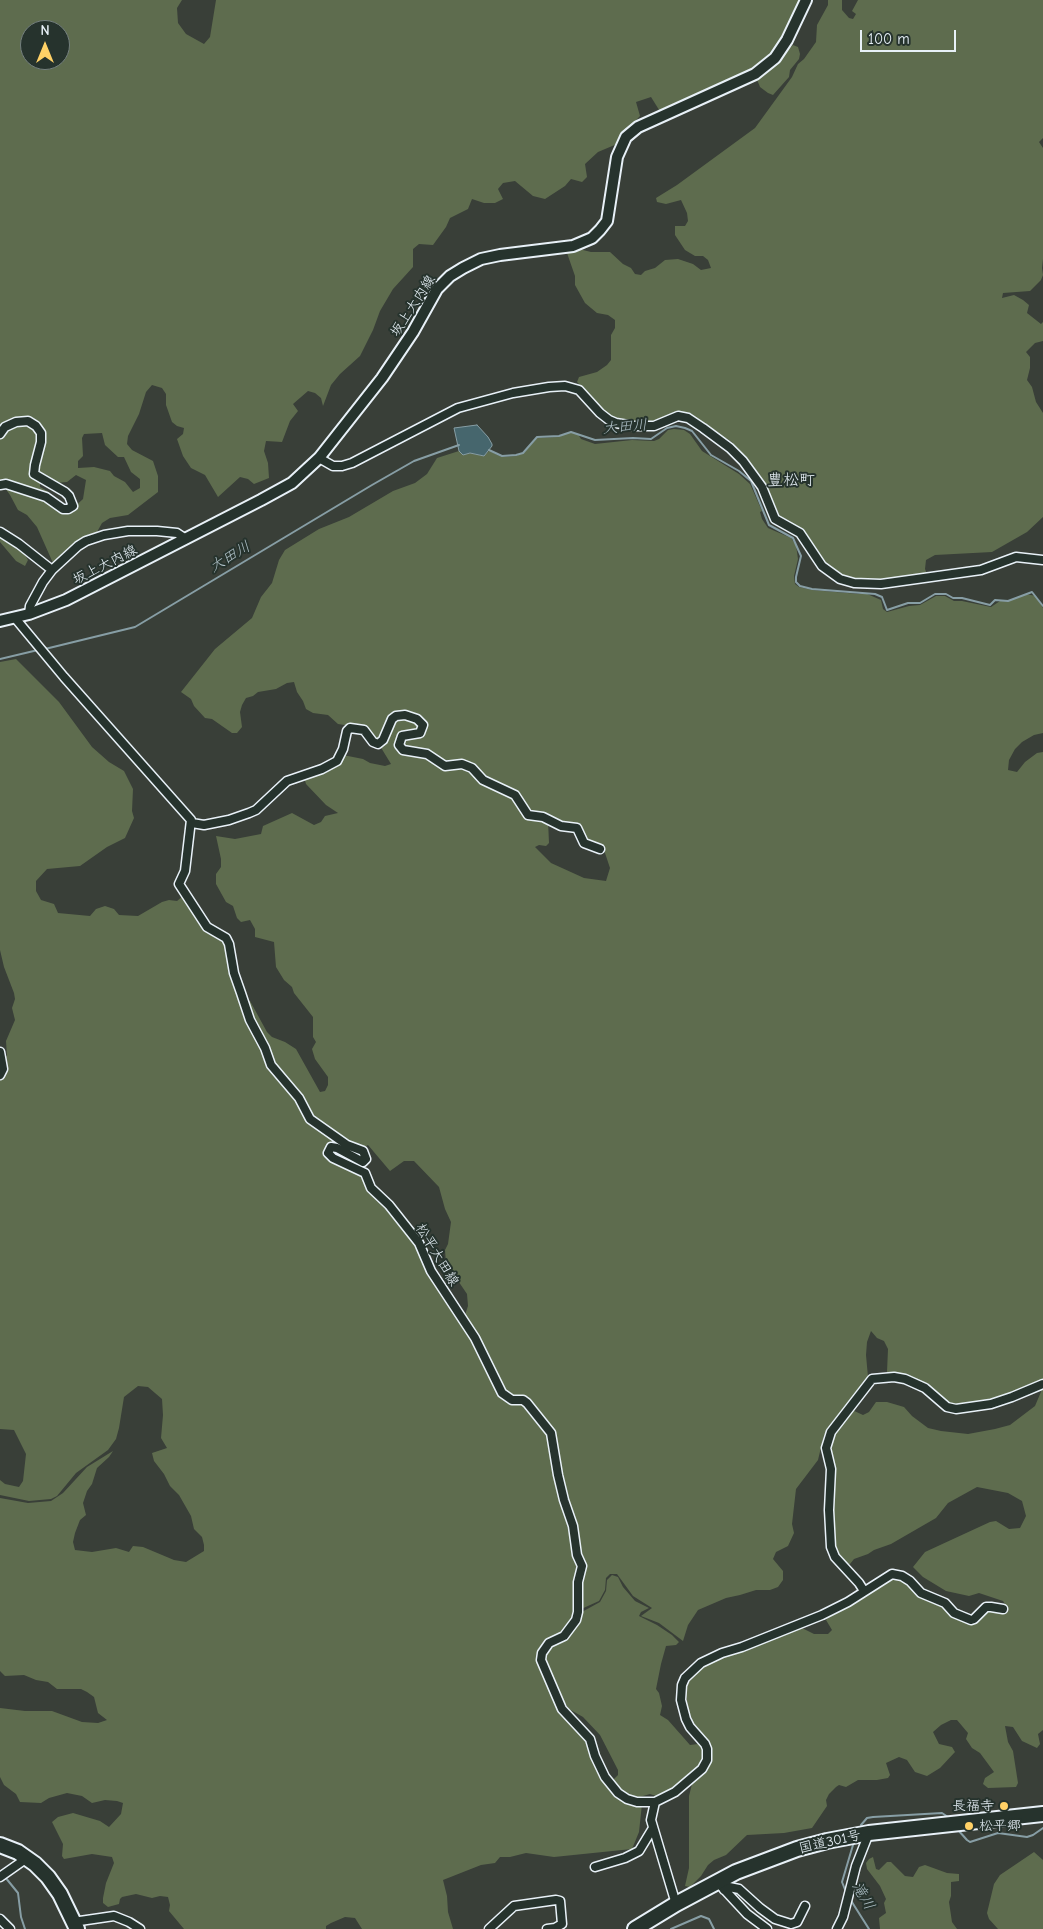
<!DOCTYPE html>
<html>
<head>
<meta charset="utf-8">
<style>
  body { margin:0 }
  #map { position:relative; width:1043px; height:1929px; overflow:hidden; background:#393f38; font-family:"Comic Neue",sans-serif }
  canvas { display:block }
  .north { position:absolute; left:20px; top:20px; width:50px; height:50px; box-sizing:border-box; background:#26332d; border:1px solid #747f7e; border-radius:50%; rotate:0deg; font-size:14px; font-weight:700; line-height:20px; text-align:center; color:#e8f1f8 }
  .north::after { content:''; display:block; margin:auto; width:18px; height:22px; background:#ffd166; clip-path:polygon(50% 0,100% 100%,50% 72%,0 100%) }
  .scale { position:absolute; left:860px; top:30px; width:96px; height:22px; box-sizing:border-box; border:2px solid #e8f1f8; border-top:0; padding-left:6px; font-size:15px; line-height:18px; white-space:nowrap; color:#e8f1f8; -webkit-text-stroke:4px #26332d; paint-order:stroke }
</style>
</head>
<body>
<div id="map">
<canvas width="1043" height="1929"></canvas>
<div class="north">N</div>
<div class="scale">100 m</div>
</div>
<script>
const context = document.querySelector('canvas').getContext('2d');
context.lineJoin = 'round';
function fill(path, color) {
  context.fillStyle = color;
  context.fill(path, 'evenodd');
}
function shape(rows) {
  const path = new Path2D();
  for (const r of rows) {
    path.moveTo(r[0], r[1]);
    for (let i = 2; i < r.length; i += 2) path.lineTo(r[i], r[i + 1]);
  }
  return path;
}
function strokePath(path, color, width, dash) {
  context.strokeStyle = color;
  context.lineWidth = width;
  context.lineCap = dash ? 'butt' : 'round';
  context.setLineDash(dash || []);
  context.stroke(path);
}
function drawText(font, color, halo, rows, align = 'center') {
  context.font = font + ' "Comic Neue","Klee One",sans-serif';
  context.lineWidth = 4;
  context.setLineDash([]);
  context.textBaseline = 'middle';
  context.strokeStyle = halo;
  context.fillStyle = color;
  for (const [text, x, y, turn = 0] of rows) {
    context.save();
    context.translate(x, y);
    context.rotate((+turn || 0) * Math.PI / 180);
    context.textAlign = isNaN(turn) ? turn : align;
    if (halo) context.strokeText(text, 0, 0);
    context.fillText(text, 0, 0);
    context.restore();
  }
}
const green = shape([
  [0,0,182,0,177,8,178,23,186,34,204,44,210,37,216,0,800,0,782,39,769,58,752,70,729,83,696,95,661,113,651,97,636,102,640,116,622,135,617,144,598,152,585,164,587,177,582,182,571,179,565,186,545,199,533,196,515,181,503,183,498,189,503,199,495,203,484,203,472,199,468,209,450,218,446,227,433,245,419,244,413,249,413,267,393,289,380,311,373,330,360,356,340,374,331,385,323,406,321,398,315,393,308,391,293,404,298,411,290,421,282,442,266,441,264,451,268,463,269,478,254,484,248,479,240,477,218,497,205,475,191,468,183,456,177,439,183,434,184,428,177,426,172,422,166,405,166,394,162,388,152,385,146,392,139,414,128,436,127,444,132,450,153,461,158,476,158,492,128,515,110,518,102,523,97,532,85,536,65,552,53,563,37,527,27,515,18,510,10,495,0,481],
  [30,30,60,30,60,60,30,60],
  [102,433,105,445,118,457,124,457,131,472,140,479,140,488,133,492,125,482,114,476,110,471,94,467,78,468,78,461,83,456,82,438,84,434],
  [76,475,86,480,83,499,71,510,58,508,49,492,40,487,40,482,47,479,55,483,67,482],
  [828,0,842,0,842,10,849,18,853,19,856,14,852,11,858,0,1043,0,1043,138,1039,142,1043,148,1043,259,1042,268,1043,275,1041,280,1030,291,1003,293,1002,298,1014,295,1023,300,1029,305,1027,313,1041,324,1043,322,1043,341,1035,343,1026,352,1030,357,1030,368,1027,380,1032,387,1036,402,1043,413,1043,517,1027,532,992,552,935,555,926,560,925,569,927,574,881,581,852,579,843,576,824,563,790,521,776,515,732,447,733,443,726,438,721,439,692,418,654,423,628,423,611,418,577,382,579,377,597,372,607,365,611,360,611,335,615,328,615,320,608,315,597,313,585,303,575,285,575,276,567,253,579,249,591,252,610,252,623,264,631,268,635,274,641,275,645,271,655,268,665,260,678,259,693,264,701,270,711,268,708,260,703,256,695,256,685,250,675,235,675,226,685,226,688,221,687,213,681,200,666,204,657,202,656,198,677,185,755,128,792,77,798,64,804,59,816,42,817,25,828,5],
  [793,45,798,47,800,54,799,59,790,70,789,77,773,95,768,93,760,87,756,77],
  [674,429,684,430,690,434,702,451,739,474,750,484,762,511,760,512,762,519,768,528,791,538,796,545,798,559,794,576,795,584,799,587,812,590,859,594,865,593,881,600,883,609,887,612,909,606,920,605,936,596,945,596,954,601,962,601,991,607,1000,601,1008,601,1026,594,1036,596,1043,608,1043,733,1034,735,1022,742,1015,749,1009,760,1008,770,1017,772,1025,762,1037,753,1043,752,1043,1381,998,1400,959,1408,952,1407,918,1383,897,1376,885,1376,887,1372,888,1349,884,1341,877,1338,871,1331,867,1342,866,1355,868,1377,854,1399,824,1435,818,1460,796,1489,792,1524,794,1533,788,1546,776,1552,773,1559,783,1571,783,1580,778,1587,770,1590,756,1590,740,1595,726,1598,698,1610,688,1625,683,1641,659,1623,641,1616,652,1608,633,1596,617,1574,610,1574,606,1578,605,1590,599,1601,579,1610,579,1582,583,1567,577,1551,574,1525,562,1492,552,1433,525,1400,509,1397,502,1391,481,1348,464,1318,468,1306,467,1294,446,1263,445,1250,448,1244,451,1222,445,1209,439,1187,414,1161,404,1161,390,1171,368,1145,363,1148,350,1145,311,1118,301,1097,275,1069,267,1046,254,1022,246,1001,250,1001,267,1032,272,1037,285,1042,296,1049,320,1092,325,1091,328,1085,328,1077,315,1059,312,1049,316,1042,313,1037,313,1017,294,993,292,987,284,980,276,967,274,942,255,937,255,929,250,920,241,922,237,918,233,906,226,902,216,884,216,874,221,867,221,859,216,836,235,839,261,834,263,826,292,813,314,825,321,822,325,816,338,813,326,805,306,784,304,777,336,765,343,755,363,759,370,763,385,766,391,764,380,746,384,741,393,720,404,716,415,719,421,724,421,728,417,732,405,732,400,735,398,746,401,751,406,753,422,754,448,768,461,765,470,769,482,781,515,796,527,815,548,820,549,843,546,846,539,845,535,847,551,863,584,878,606,881,610,868,604,850,599,847,585,842,581,837,577,827,573,824,561,824,539,815,528,813,515,794,482,779,472,767,458,762,445,764,426,753,408,751,404,749,400,743,402,738,405,736,420,735,424,730,424,724,415,716,404,713,395,715,390,720,382,739,376,741,364,728,338,724,328,715,313,713,306,709,303,701,297,692,294,682,287,683,276,689,258,692,253,696,246,698,242,705,240,712,242,727,237,733,232,733,212,719,205,718,194,706,191,699,181,692,215,649,252,618,261,597,272,583,279,560,285,550,319,529,349,517,393,491,415,483,427,474,437,458,459,451,463,455,470,453,483,456,489,451,502,457,516,456,524,453,537,438,559,437,569,432,578,434,581,439,595,444,632,440,654,441,659,439,668,430],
  [0,535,21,548,28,560,25,566,16,561,0,542],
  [16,659,59,702,92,747,109,762,124,771,133,789,132,811,134,818,125,838,107,847,80,866,47,869,36,881,36,891,41,900,54,904,58,913,90,916,96,909,105,906,114,909,119,915,138,916,162,902,169,900,177,901,183,896,205,928,224,939,257,1039,293,1092,307,1117,360,1151,363,1158,341,1148,327,1152,360,1172,378,1198,418,1244,463,1319,502,1393,521,1401,550,1433,581,1564,577,1612,572,1624,541,1652,557,1706,586,1736,608,1784,642,1804,639,1832,632,1849,554,1857,526,1853,510,1857,500,1857,495,1863,481,1865,443,1880,447,1896,448,1912,453,1929,362,1929,355,1918,345,1917,331,1923,326,1926,326,1929,184,1929,169,1911,170,1905,168,1897,160,1896,152,1898,136,1894,122,1897,120,1899,119,1904,108,1907,103,1903,103,1898,106,1883,114,1863,112,1857,92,1854,64,1859,62,1856,63,1844,52,1822,58,1817,73,1813,100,1821,109,1827,121,1814,123,1803,117,1801,105,1800,92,1803,82,1796,67,1793,49,1798,41,1803,20,1802,16,1794,4,1785,0,1777,0,1708,25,1711,52,1711,82,1722,98,1723,107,1720,98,1713,94,1697,87,1692,81,1689,57,1689,48,1682,36,1680,24,1675,5,1676,0,1671,0,1498,28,1503,51,1501,63,1493,87,1467,113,1451,109,1457,97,1468,92,1484,87,1491,83,1503,86,1515,80,1520,75,1533,73,1542,75,1550,92,1552,116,1548,129,1552,133,1546,143,1547,174,1560,186,1562,204,1551,204,1545,202,1537,194,1529,191,1516,179,1495,170,1486,164,1474,154,1461,152,1453,167,1448,161,1438,163,1415,162,1399,148,1387,138,1386,124,1397,119,1428,116,1439,108,1450,76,1473,57,1496,51,1499,29,1501,0,1495,0,1480,5,1484,19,1487,23,1481,26,1454,14,1430,0,1429,0,1053,1,1058,7,1056,6,1041,15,1020,12,1008,15,999,14,993,4,967,0,950,0,662],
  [1043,1387,1043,1730,1038,1734,1040,1744,1037,1748,1022,1741,1013,1727,1005,1726,1008,1742,1013,1751,1018,1783,1016,1787,988,1788,983,1784,985,1778,994,1772,980,1753,972,1748,966,1739,968,1733,957,1720,951,1720,941,1725,933,1732,939,1744,952,1747,955,1752,940,1768,927,1776,915,1772,907,1760,899,1757,886,1763,890,1775,888,1778,877,1780,858,1780,846,1787,839,1785,836,1787,829,1794,826,1800,827,1806,812,1828,784,1833,747,1835,726,1855,714,1860,708,1865,701,1876,690,1887,685,1886,689,1868,689,1796,693,1780,708,1762,712,1747,707,1739,695,1728,688,1708,685,1689,686,1681,689,1677,713,1658,798,1626,814,1634,828,1634,832,1630,826,1620,835,1609,893,1576,901,1577,971,1621,987,1609,1004,1610,1005,1604,1003,1601,979,1593,969,1596,946,1591,923,1577,913,1567,925,1552,990,1522,996,1521,1009,1529,1020,1528,1026,1516,1022,1501,1008,1493,977,1487,948,1503,936,1518,891,1544,874,1550,868,1554,854,1559,850,1564,845,1565,834,1552,829,1439,850,1409,863,1415,869,1412,876,1402,887,1402,904,1407,912,1416,928,1428,941,1431,968,1434,995,1429,1010,1425,1035,1406],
  [612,1575,618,1577,623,1587,635,1601,649,1608,641,1612,639,1616,657,1625,672,1635,679,1642,676,1645,666,1646,661,1664,656,1689,659,1693,662,1706,660,1715,668,1720,690,1745,698,1744,700,1746,704,1754,701,1766,677,1787,659,1797,650,1794,636,1798,625,1796,614,1785,614,1779,618,1775,618,1770,600,1735,583,1717,569,1709,565,1703,562,1697,554,1689,542,1657,580,1613,600,1602,606,1591,607,1580],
  [1034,1852,1043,1860,1043,1929,998,1929,989,1919,987,1913,994,1884,1000,1875],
  [873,1857,876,1869,879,1870,887,1862,891,1862,905,1876,913,1877,919,1867,925,1865,947,1873,959,1874,959,1881,951,1882,951,1896,949,1902,952,1922,957,1929,880,1929,879,1918,886,1913,884,1903,886,1899,880,1886,867,1869,866,1863,869,1859]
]);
const water = shape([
  [477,425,488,437,492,444,492,446,484,456,470,453,463,455,459,451,454,428,477,425]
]);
const stream = shape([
  [489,450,502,456,516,455,523,453,537,437,559,436,571,432,595,440,633,438,651,439,667,428,676,426,685,428,692,431,711,455,739,471,751,481,769,525,793,538,801,556,796,577,796,582,800,586,812,589,875,594,882,597,887,610,908,603,920,603,935,594,946,594,953,598,962,598,990,605,995,600,1008,601,1032,592,1043,606],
  [45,649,135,627,372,485,414,461,459,445],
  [0,659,38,650],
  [861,1825,867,1818,873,1817,942,1813,948,1817],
  [958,1830,967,1840,970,1842,998,1833,1027,1837,1033,1835,1043,1828],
  [5,1877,18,1893,21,1917,25,1929],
  [846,1892,842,1882,853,1845],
  [850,1899,869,1929],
  [671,1929,701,1916,709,1919,714,1929]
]);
const street = shape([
  [0,434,5,427,16,422,28,421,36,426,41,433,41,442,35,465,34,474,65,492,69,496,73,506,68,509,63,509,46,497,6,484,0,485],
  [319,458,333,466,342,466,352,463,458,408,513,393,549,387,565,386,579,390,600,413,609,420,616,423,634,426,654,426,678,416,688,418,703,428,730,448,743,461,762,487,775,519,800,533,822,566,840,579,854,583,881,584,981,570,1016,557,1043,560],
  [0,532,19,544,52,570],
  [29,614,30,606,43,582,52,570,78,546,86,541,104,535,128,531,157,531,177,533,186,539],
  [15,618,64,677,191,820,185,871,179,884,207,927,226,938,229,944,234,973,241,993,250,1020,265,1048,271,1065,299,1098,310,1119,347,1145,363,1151,366,1159,363,1162,337,1148,331,1147,328,1153,333,1158,365,1173,371,1188,389,1205,419,1243,431,1271,475,1338,502,1393,512,1400,523,1400,527,1403,551,1433,558,1475,564,1500,573,1526,577,1555,582,1566,578,1582,578,1612,576,1620,564,1636,549,1643,542,1653,541,1660,562,1709,590,1739,595,1756,605,1777,618,1793,627,1799,637,1802,655,1802,675,1792,702,1769,707,1760,707,1749,705,1744,690,1727,686,1719,681,1700,682,1685,685,1678,701,1663,722,1653,742,1647,822,1615,848,1602,892,1574,902,1576,910,1581,921,1593,945,1603,954,1613,971,1620,974,1619,986,1607,991,1607,1003,1609],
  [192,823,204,825,229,820,249,813,256,810,287,781,322,769,337,761,343,749,347,731,350,728,364,730,373,742,378,744,383,740,392,719,396,716,405,715,417,719,423,725,420,733,402,736,399,745,403,750,427,754,445,766,462,764,472,768,483,780,515,795,528,815,543,817,561,826,577,828,584,843,600,849],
  [0,1052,3,1069,0,1075],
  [864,1591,859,1583,835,1557,831,1547,829,1510,831,1469,826,1448,831,1432,872,1379,894,1377,905,1379,925,1388,947,1407,956,1409,991,1404,1012,1397,1043,1384],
  [655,1802,651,1820,676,1904],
  [595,1867,625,1858,639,1851,653,1828],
  [0,1877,27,1858],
  [721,1886,747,1914,767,1929],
  [724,1890,729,1887,739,1889,760,1908,775,1919,791,1924,797,1922,805,1906],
  [0,1919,10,1929],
  [73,1922,114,1916,129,1922,140,1929],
  [489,1929,514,1906,556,1900,560,1901,562,1924,555,1928,547,1929],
  [837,1929,843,1917,856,1866,869,1833]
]);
const secondary = shape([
  [0,621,29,614,66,600,261,500,292,483,319,458,382,378,413,332,437,289,450,276,463,268,481,259,500,255,573,246,592,238,600,230,607,221,617,157,626,137,638,127,755,74,775,58,787,40,806,0]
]);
const highway = shape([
  [0,1845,18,1852,35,1864,48,1877,60,1894,77,1929],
  [635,1929,676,1904,736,1872,797,1849,827,1841,869,1833,1043,1814]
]);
const markers = [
  [1004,1806,5,"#ffd166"],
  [969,1826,5,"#ffd166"]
];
const streetNames = [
  ["坂上大内線",413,306,-57],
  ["坂上大内線",105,565,-27],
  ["松平大田線",437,1255,59],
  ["国道301号",830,1842,-13]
];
const poiNames = [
  ["長福寺",994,1806],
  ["松平郷",979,1826,"left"]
];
const waterNames = [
  ["大田川",625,427,-5],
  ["大田川",230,557,-31],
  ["滝川",863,1896,60]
];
const quarterNames = [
  ["豊松町",791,480]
];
fill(green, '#5e6c4e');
fill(water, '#46666d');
strokePath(water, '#879ea5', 1);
strokePath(stream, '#879ea5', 2);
strokePath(street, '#e8f1f8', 11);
strokePath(secondary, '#e8f1f8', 14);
strokePath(highway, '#e8f1f8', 18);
strokePath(street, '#26332d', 8);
strokePath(secondary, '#26332d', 10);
strokePath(highway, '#26332d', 14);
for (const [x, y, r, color] of markers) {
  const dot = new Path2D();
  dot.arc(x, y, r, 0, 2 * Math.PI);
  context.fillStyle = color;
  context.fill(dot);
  strokePath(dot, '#26332d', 2);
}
drawText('14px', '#e8f1f8', '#26332d', streetNames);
drawText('14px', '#e8f1f8', '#26332d', poiNames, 'right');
drawText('italic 15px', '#afc0c7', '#26332d', waterNames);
drawText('16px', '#e8f1f8', '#26332d', quarterNames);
</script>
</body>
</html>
